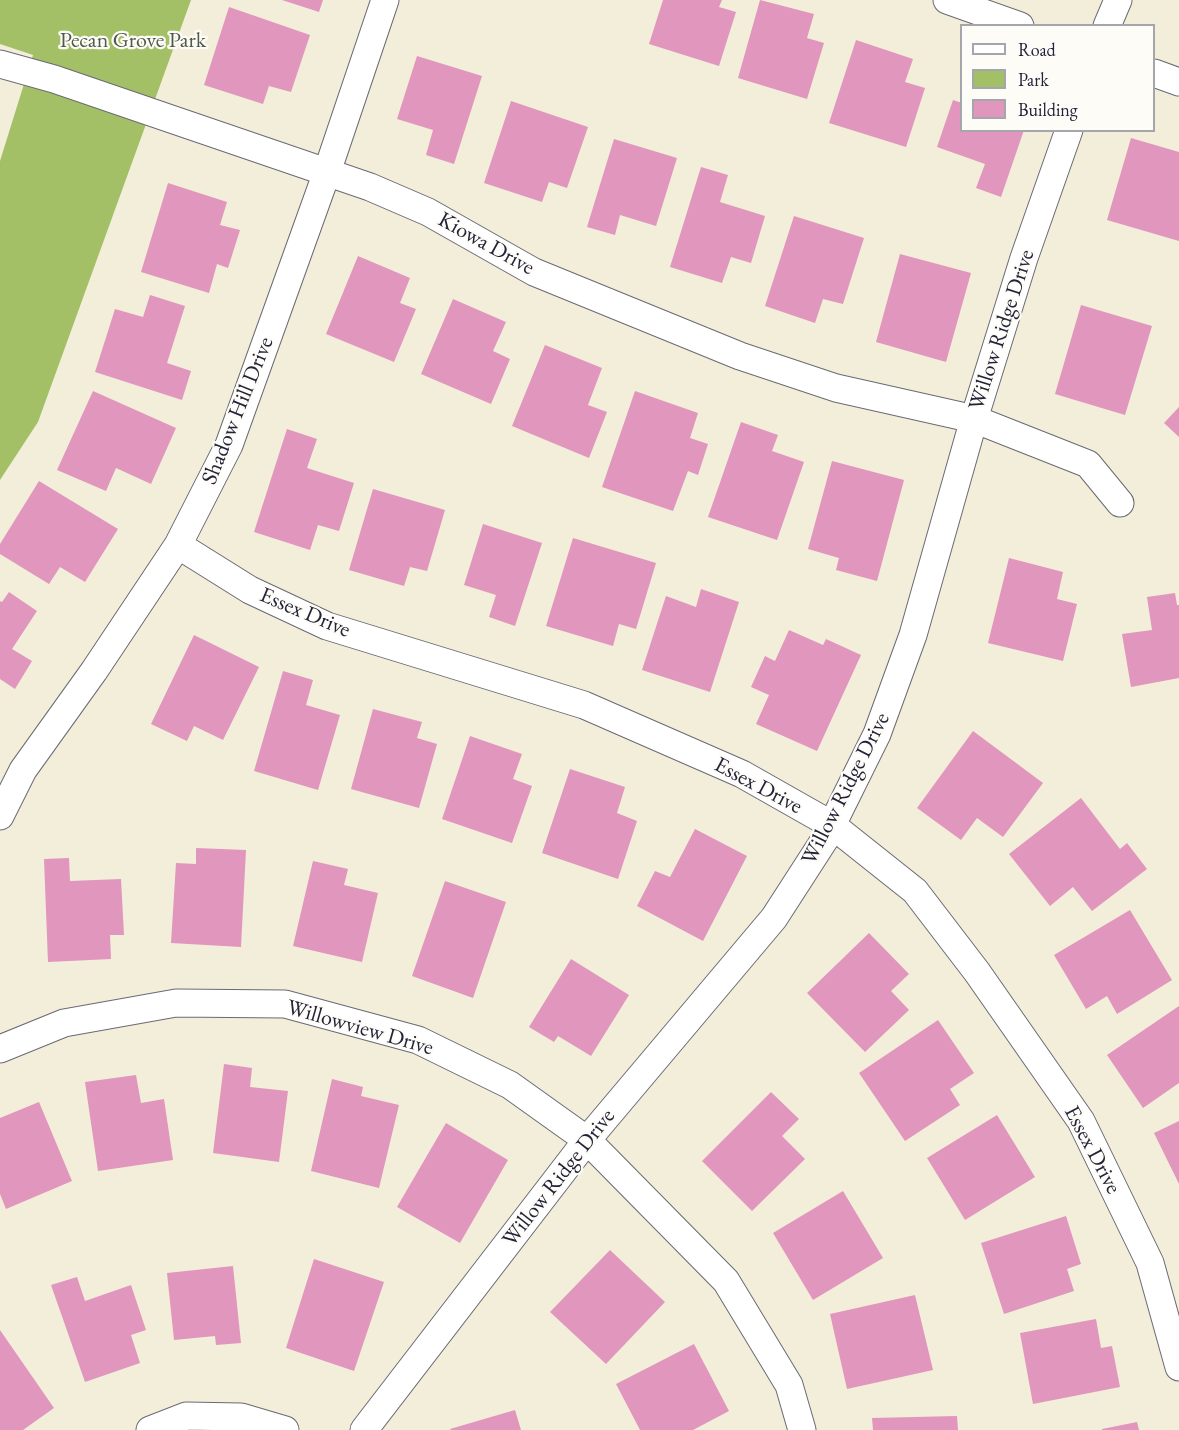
<!DOCTYPE html>
<html>
<head>
<meta charset="utf-8">
<style>
  body { margin:0 }
  #map { position:relative; width:1179px; height:1430px; overflow:hidden; background:#f2eeda; font-family:"EB Garamond",serif }
  canvas { display:block }
  .legend { position:absolute; left:960px; top:24px; width:195px; height:108px; box-sizing:border-box; background:#fdfcf7; border:2px solid #a5a5ac; margin:0; padding:8px 10px; list-style:none; font-size:18px; color:#22223b }
  .legend li { display:flex; align-items:center; gap:12px; height:30px }
  .legend b { width:30px; border:2px solid #a5a5ac }
</style>
</head>
<body>
<div id="map">
<canvas width="1179" height="1430"></canvas>
<ul class="legend">
<li><b style="height:8px;background:#fff"></b>Road</li>
<li><b style="height:16px;background:#a4c066"></b>Park</li>
<li><b style="height:16px;background:#e196bd"></b>Building</li>
</ul>
</div>
<script>
const context = document.querySelector('canvas').getContext('2d');
context.lineJoin = 'round';
function fill(path, color) {
  context.fillStyle = color;
  context.fill(path, 'evenodd');
}
function shape(rows) {
  const path = new Path2D();
  for (const r of rows) {
    path.moveTo(r[0], r[1]);
    for (let i = 2; i < r.length; i += 2) path.lineTo(r[i], r[i + 1]);
  }
  return path;
}
function strokePath(path, color, width, dash) {
  context.strokeStyle = color;
  context.lineWidth = width;
  context.lineCap = dash ? 'butt' : 'round';
  context.setLineDash(dash || []);
  context.stroke(path);
}
function drawText(font, color, halo, rows, align = 'center') {
  context.font = font + ' "EB Garamond",serif';
  context.lineWidth = 4.5;
  context.setLineDash([]);
  context.textBaseline = 'middle';
  context.strokeStyle = halo;
  context.fillStyle = color;
  for (const [text, x, y, turn = 0] of rows) {
    context.save();
    context.translate(x, y);
    context.rotate((+turn || 0) * Math.PI / 180);
    context.textAlign = isNaN(turn) ? turn : align;
    if (halo) context.strokeText(text, 0, 0);
    context.fillText(text, 0, 0);
    context.restore();
  }
}
const green = shape([
  [0,0,191,0,38,422,0,480,0,161,33,55,0,44]
]);
const building = shape([
  [282,0,323,0,319,12],
  [663,0,722,0,719,7,736,12,719,66,649,44],
  [760,0,814,14,807,38,824,43,807,99,738,78],
  [229,7,310,35,291,92,269,86,263,104,204,85],
  [856,40,913,59,905,82,925,88,906,147,829,123],
  [417,56,482,76,454,164,426,155,433,130,397,119],
  [953,100,962,103,962,130,1024,130,1001,197,976,188,985,164,937,147],
  [511,101,588,127,567,188,549,182,542,202,484,183],
  [1131,138,1179,152,1179,241,1107,220],
  [614,139,677,158,656,226,620,215,615,235,587,227],
  [701,167,728,175,720,202,765,216,751,263,731,257,722,283,670,267],
  [168,183,227,202,220,225,240,230,228,268,217,264,209,293,141,272],
  [794,216,864,238,843,304,823,299,815,323,765,306],
  [900,254,971,273,946,362,876,342],
  [358,256,410,278,400,303,416,309,394,362,326,334],
  [150,295,185,306,167,363,191,371,182,400,95,372,115,309,143,317],
  [453,299,506,322,493,351,510,359,491,404,421,374],
  [1081,305,1152,326,1125,415,1055,394],
  [545,345,602,368,588,405,607,412,589,458,512,426],
  [93,391,176,428,151,484,116,468,106,491,57,470],
  [635,391,698,413,690,438,708,444,698,475,688,471,673,511,602,487],
  [1179,407,1179,437,1164,423],
  [741,422,778,435,772,451,804,462,777,540,708,517],
  [287,429,317,439,307,468,354,483,339,531,318,525,310,550,254,532],
  [832,461,904,480,877,581,836,570,839,558,808,549],
  [39,481,118,529,85,582,60,567,49,584,0,554,0,544],
  [373,489,445,510,427,571,410,567,404,586,349,570],
  [483,524,542,543,515,626,489,617,496,595,464,585],
  [573,538,656,563,636,629,619,624,613,646,546,626],
  [1009,558,1063,572,1057,599,1077,604,1063,661,988,643],
  [701,589,739,602,710,692,642,670,666,596,696,607],
  [9,592,37,611,12,649,32,661,15,689,0,679,0,601,2,602],
  [1175,593,1177,605,1179,605,1179,678,1131,687,1122,634,1152,630,1147,597],
  [789,630,823,645,826,639,861,655,817,751,756,724,769,695,751,687,765,656,775,661],
  [194,635,259,667,223,740,194,726,187,741,151,724],
  [283,671,313,680,306,705,340,715,318,790,254,771],
  [373,709,422,722,417,738,437,744,419,808,351,789],
  [973,731,1043,783,1003,837,977,818,961,840,917,808],
  [470,736,522,754,513,779,532,786,512,843,442,819],
  [570,769,625,787,617,813,637,821,618,879,542,853],
  [1081,798,1120,849,1127,843,1147,869,1092,911,1073,887,1050,906,1009,854],
  [695,829,747,856,703,941,637,906,655,871,670,877],
  [196,848,246,850,241,947,171,943,176,863,196,864],
  [69,858,70,881,121,879,124,935,110,935,111,959,48,962,44,859],
  [313,861,348,869,344,885,378,893,362,962,293,946],
  [445,881,506,902,473,998,412,976],
  [1130,910,1172,980,1117,1014,1107,996,1086,1009,1054,955],
  [869,933,909,974,891,991,909,1010,865,1052,807,993],
  [571,959,629,995,591,1056,558,1036,554,1042,529,1027],
  [1179,1006,1179,1083,1143,1108,1107,1055],
  [938,1020,974,1073,950,1089,960,1105,905,1141,859,1073],
  [224,1064,252,1068,250,1087,288,1091,279,1162,213,1153],
  [136,1075,141,1103,164,1099,173,1160,98,1171,85,1082],
  [332,1079,363,1087,361,1096,399,1105,379,1188,311,1171],
  [771,1092,799,1119,782,1136,805,1159,752,1211,702,1161],
  [39,1102,72,1181,6,1209,0,1194,0,1118],
  [997,1115,1035,1177,965,1220,927,1158],
  [1179,1121,1179,1184,1154,1133],
  [446,1123,508,1160,460,1243,397,1207],
  [843,1191,883,1258,813,1300,773,1233],
  [1066,1216,1081,1264,1067,1269,1074,1291,1004,1314,981,1243],
  [610,1250,665,1302,606,1364,550,1312],
  [314,1259,384,1282,354,1371,286,1348],
  [233,1266,241,1343,216,1345,215,1336,174,1340,167,1273],
  [77,1277,85,1301,131,1285,146,1330,131,1335,140,1363,85,1382,51,1285],
  [915,1295,933,1370,847,1389,830,1314],
  [1096,1319,1101,1348,1112,1346,1120,1387,1033,1404,1020,1333],
  [0,1330,54,1408,23,1430,0,1430],
  [694,1344,729,1411,693,1430,640,1430,616,1384],
  [515,1410,521,1430,451,1430,450,1429],
  [957,1416,958,1430,873,1430,872,1418],
  [1137,1422,1139,1430,1102,1430,1102,1429]
]);
const minor = shape([
  [947,0,1020,26],
  [1107,26,1118,0],
  [0,64,54,79,370,187,428,212,534,272,740,356,836,388,974,419,1088,464,1120,503],
  [1154,73,1179,82],
  [178,545,250,590,327,626,584,705,742,774,832,825,915,891,977,972,1081,1121,1150,1263,1179,1367],
  [0,816,23,770,94,671,178,545,229,445,327,172,385,0],
  [0,1049,64,1023,176,1003,285,1004,418,1040,510,1085,587,1140,726,1281,789,1385,802,1430],
  [150,1430,186,1416,241,1417,285,1430],
  [364,1430,587,1140,774,918,825,839,877,734,913,635,974,419,1024,258,1069,130]
]);
const parkNames = [
  ["Pecan Grove Park",133,41]
];
const streetNames = [
  ["Kiowa Drive",486,244,29],
  ["Willow Ridge Drive",1002,330,-72],
  ["Shadow Hill Drive",238,411,-68],
  ["Essex Drive",305,613,23],
  ["Essex Drive",758,786,28],
  ["Willow Ridge Drive",846,789,-63],
  ["Willowview Drive",360,1028,16],
  ["Essex Drive",1092,1150,62],
  ["Willow Ridge Drive",559,1178,-52]
];
fill(green, '#a4c066');
fill(building, '#e196bd');
strokePath(minor, '#6b6973', 29);
strokePath(minor, '#fff', 27);
drawText('22px', '#50594a', '#fdfcf7', parkNames);
drawText('22px', '#22223b', '#fdfcf7', streetNames);
</script>
</body>
</html>
